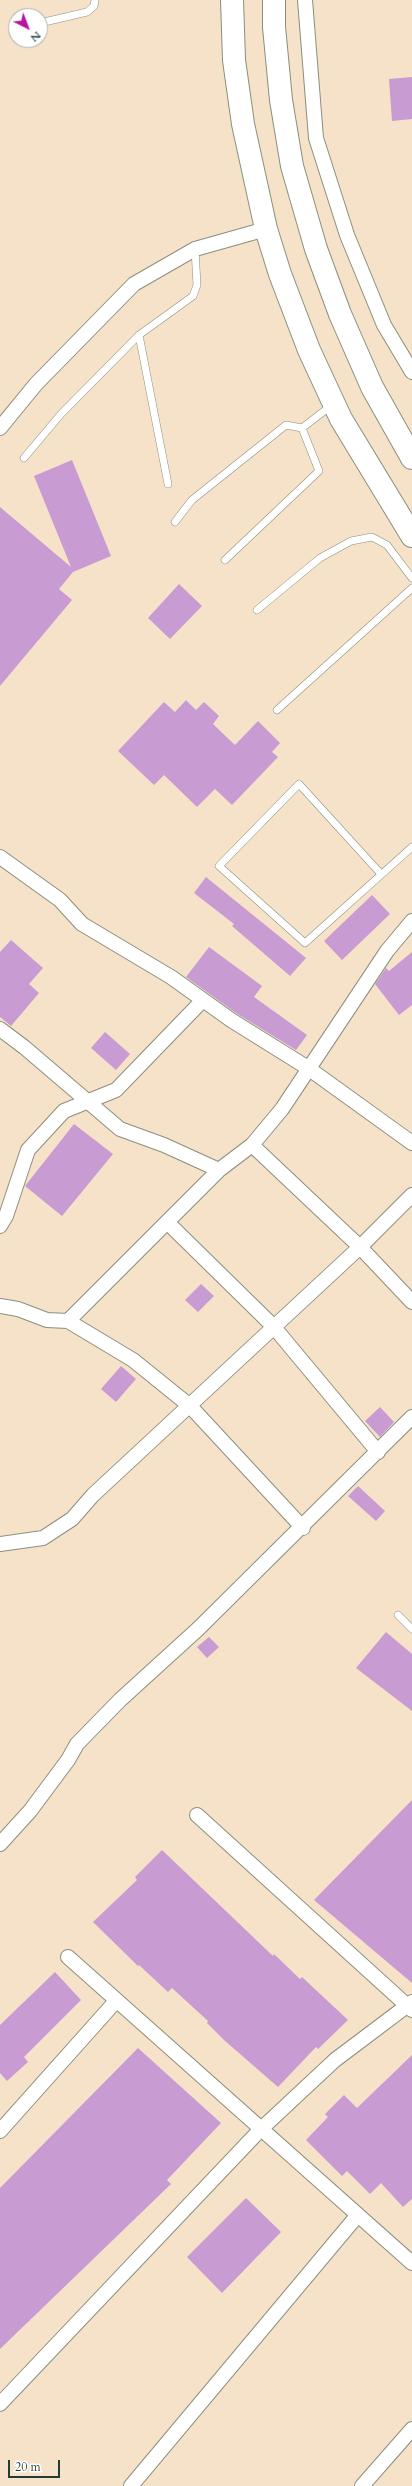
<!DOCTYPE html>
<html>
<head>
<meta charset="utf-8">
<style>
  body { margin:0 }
  #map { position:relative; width:412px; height:2486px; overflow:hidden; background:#f5e2c9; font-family:Cardo,serif }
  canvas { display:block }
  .north { position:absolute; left:8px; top:8px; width:40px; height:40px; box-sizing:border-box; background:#fff; border:1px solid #a5b1ae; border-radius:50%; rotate:138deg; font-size:11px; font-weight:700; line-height:16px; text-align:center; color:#1f3d34 }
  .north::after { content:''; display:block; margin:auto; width:14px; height:18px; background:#b5179e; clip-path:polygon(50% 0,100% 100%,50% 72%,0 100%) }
  .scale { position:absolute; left:8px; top:2460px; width:52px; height:18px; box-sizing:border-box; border:2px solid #1f3d34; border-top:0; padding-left:5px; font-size:12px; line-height:14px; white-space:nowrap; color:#1f3d34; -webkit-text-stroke:3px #fff; paint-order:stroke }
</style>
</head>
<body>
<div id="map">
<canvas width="412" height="2486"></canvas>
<div class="north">N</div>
<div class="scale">20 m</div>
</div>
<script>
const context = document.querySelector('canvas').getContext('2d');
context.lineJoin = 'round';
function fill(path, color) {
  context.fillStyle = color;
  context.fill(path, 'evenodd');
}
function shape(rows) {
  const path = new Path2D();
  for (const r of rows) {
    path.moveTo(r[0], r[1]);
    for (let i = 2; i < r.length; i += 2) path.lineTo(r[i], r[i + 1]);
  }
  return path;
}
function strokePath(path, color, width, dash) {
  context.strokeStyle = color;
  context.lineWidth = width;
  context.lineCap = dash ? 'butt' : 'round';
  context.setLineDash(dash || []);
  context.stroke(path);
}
const building = shape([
  [412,77,412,119,392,121,389,79],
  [72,460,111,556,73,572,59,589,72,600,0,686,0,507,71,567,34,476],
  [179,584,202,606,170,639,148,618],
  [186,700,196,710,204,702,219,716,213,724,235,745,258,721,280,743,272,752,278,757,232,805,215,789,197,807,164,775,154,785,118,751,164,702,175,712],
  [206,877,306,958,290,976,232,926,234,924,194,893],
  [372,895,390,914,342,960,324,941],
  [11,940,43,968,29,984,39,993,11,1026,0,1017,0,952],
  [209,947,262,986,254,997,307,1035,296,1050,236,1013,186,977],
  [412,952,412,1005,399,1015,375,984,386,968,389,971],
  [105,1032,130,1054,116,1070,91,1048],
  [74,1124,113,1154,62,1216,25,1186],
  [201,1284,214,1296,198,1312,185,1300],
  [121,1366,136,1379,116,1402,101,1389],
  [380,1407,394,1422,380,1437,365,1421],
  [358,1486,385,1511,376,1521,348,1496],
  [386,1632,412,1654,412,1711,356,1668],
  [209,1637,219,1647,207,1658,197,1647],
  [412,1800,412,1983,314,1900],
  [162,1850,273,1956,274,1954,300,1979,302,1977,348,2020,318,2049,316,2047,278,2087,224,2040,207,2023,208,2021,172,1988,168,1992,139,1965,138,1966,93,1922,137,1880,135,1877],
  [55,1972,81,2000,24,2057,28,2062,7,2081,0,2073,0,2025],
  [138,2048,221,2123,167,2180,171,2184,0,2349,0,2188],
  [412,2055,412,2199,403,2207,381,2183,370,2194,347,2171,342,2176,306,2140,328,2117,325,2114,344,2095,357,2108],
  [246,2198,281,2232,222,2293,187,2257]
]);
const service = shape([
  [40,23,87,12,94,6,95,0],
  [139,335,168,484],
  [24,458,61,414,139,335,193,296,197,285,195,249],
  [175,522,192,500,286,425,302,428],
  [225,560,319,471,302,428,332,405],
  [257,610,320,558,351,541,372,537,387,545,412,578],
  [277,710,412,588],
  [381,874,299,784,219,866,305,943,412,847],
  [398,1615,412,1629]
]);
const minor = shape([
  [305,0,316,138,347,235,384,325,412,372],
  [0,428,36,384,134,284,195,249,266,229],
  [0,857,60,900,82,924,171,977,231,1020,308,1068,412,1143],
  [0,1029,24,1047,120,1129,164,1145,219,1170],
  [252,1145,360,1247,412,1302],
  [167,1222,273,1326,378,1452],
  [0,1226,6,1216,28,1150,64,1111,116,1090,203,1000],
  [0,1306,18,1309,47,1320,68,1321,219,1170,252,1145,282,1109,387,951,412,921],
  [68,1321,133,1360,190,1406,303,1528],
  [0,1544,43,1538,72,1519,93,1495,360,1247,412,1195],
  [197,1815,412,2010],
  [0,1844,30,1811,68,1760,77,1744,120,1700,198,1629,412,1417],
  [68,1957,412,2263],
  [0,2131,116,2001],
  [0,2404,260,2130,335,2060,412,2002],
  [131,2486,357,2216],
  [362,2486,412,2429]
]);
const trunk = shape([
  [232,0,234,60,243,124,266,229,280,274,309,350,341,419,412,536],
  [274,0,274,27,281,100,292,166,316,249,340,314,372,387,412,458]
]);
fill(building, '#c99bd3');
strokePath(service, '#8a907e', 8);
strokePath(minor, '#8a907e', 16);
strokePath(trunk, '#8a907e', 24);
strokePath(service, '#fff', 7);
strokePath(minor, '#fff', 14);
strokePath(trunk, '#fff', 22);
</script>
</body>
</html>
